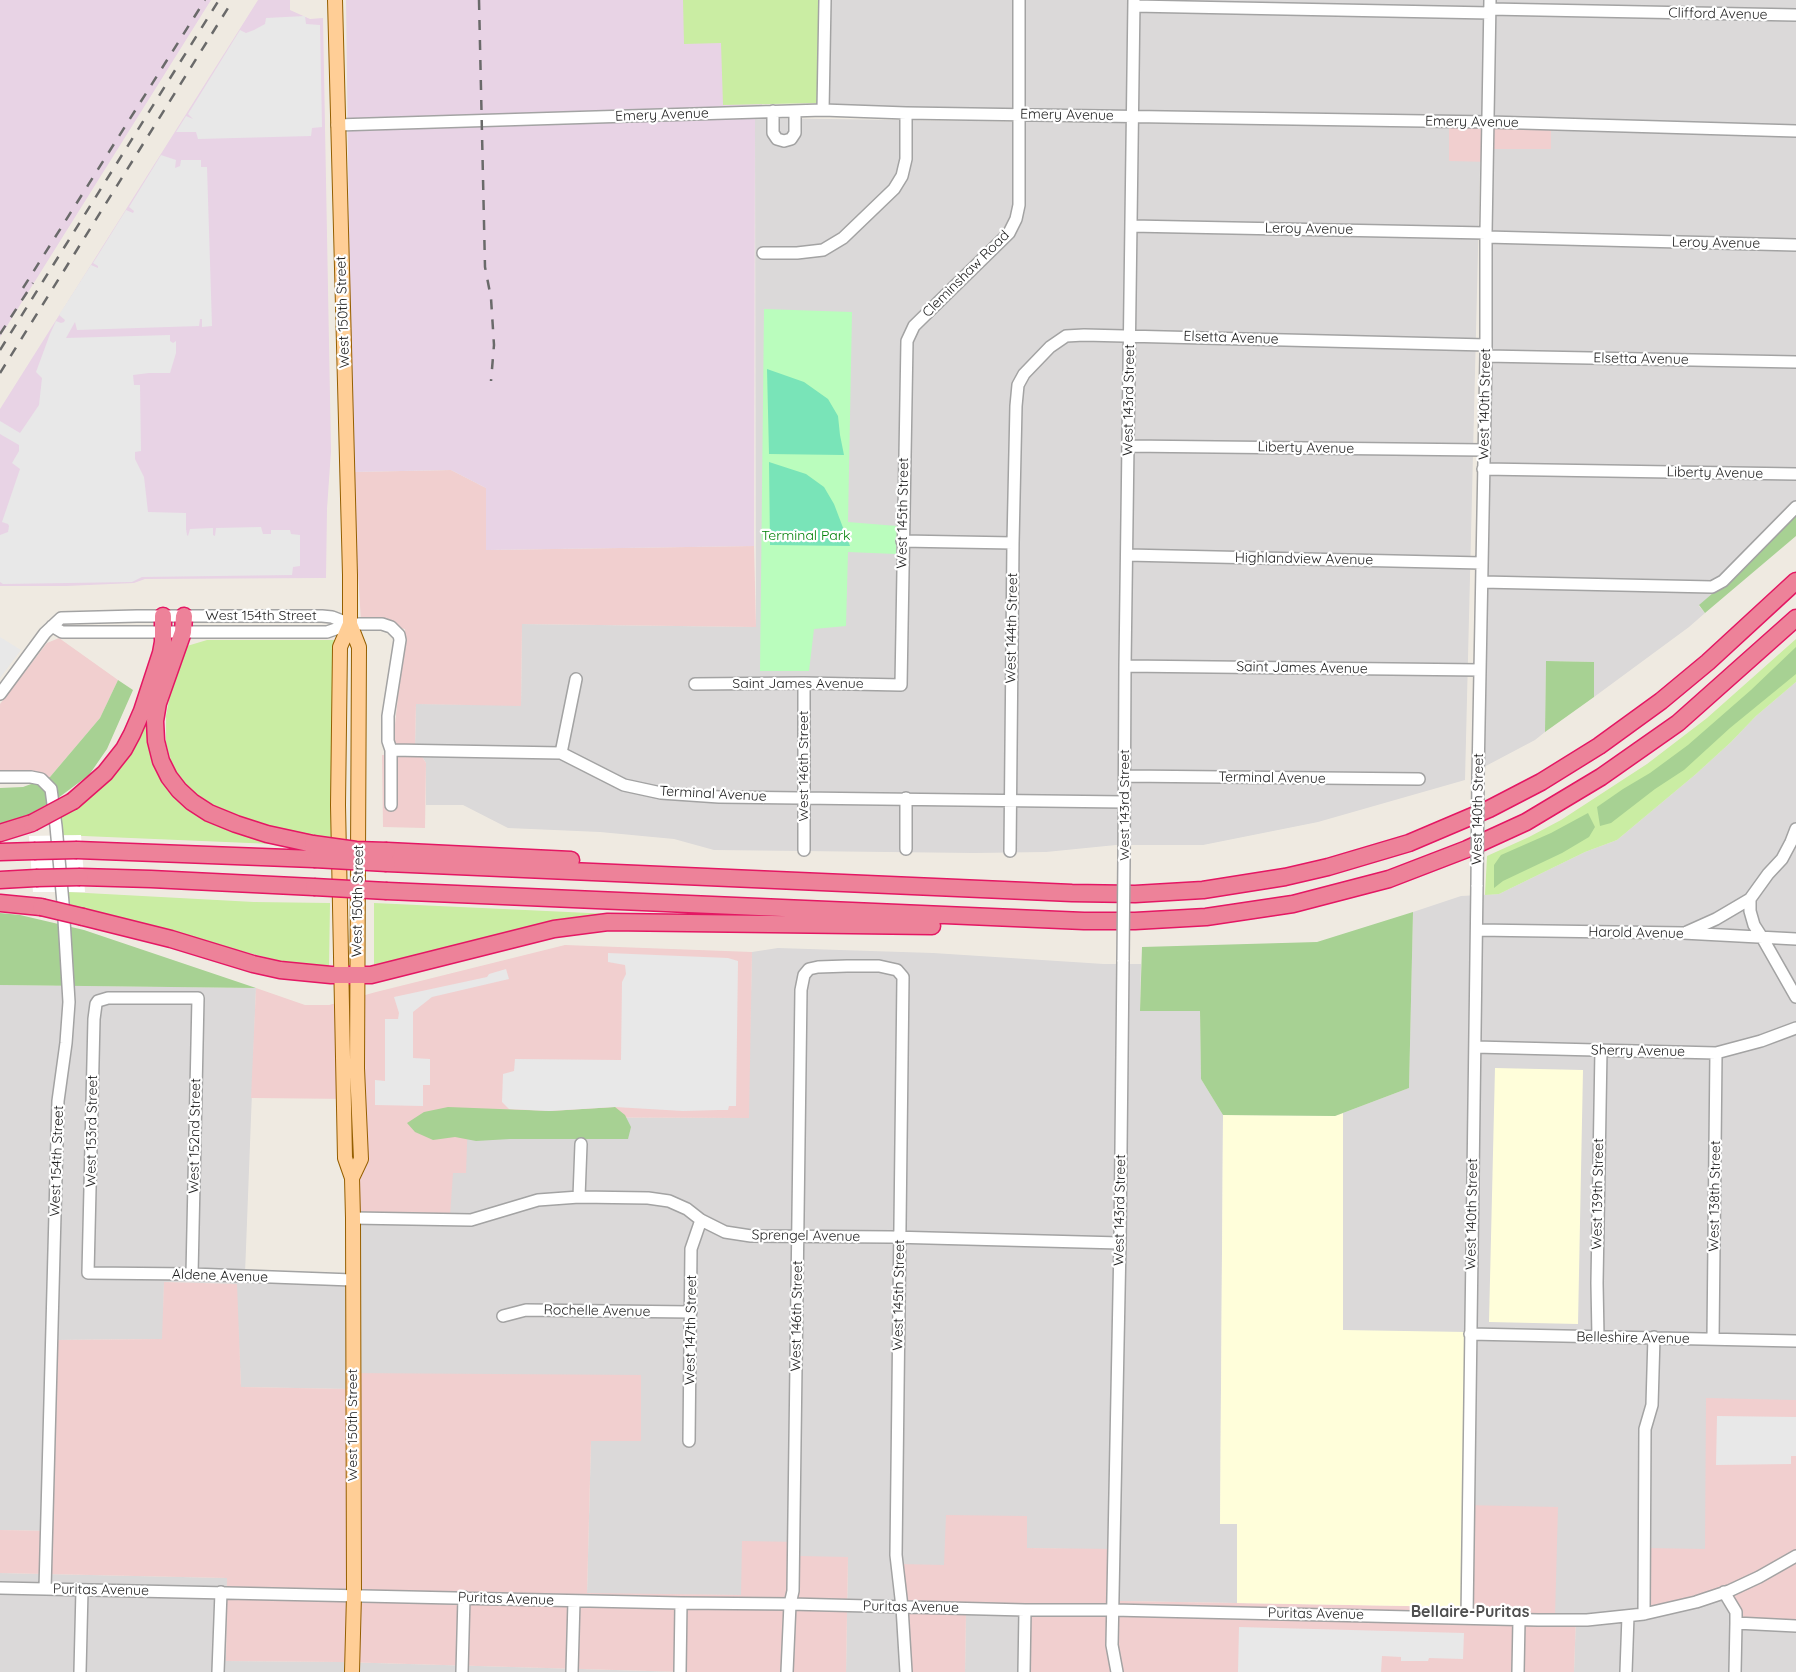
<!DOCTYPE html>
<html>
<head>
<meta charset="utf-8">
<style>
  body { margin:0 }
  canvas { display:block; background:#efeae1 }
</style>
</head>
<body>
<canvas width="1796" height="1672"></canvas>
<script>
const context = document.querySelector('canvas').getContext('2d');
context.lineJoin = 'round';
function fill(path, color) {
  context.fillStyle = color;
  context.fill(path, 'evenodd');
}
function shape(rows) {
  const path = new Path2D();
  for (const r of rows) {
    path.moveTo(r[0], r[1]);
    for (let i = 2; i < r.length; i += 2) path.lineTo(r[i], r[i + 1]);
  }
  return path;
}
function strokePath(path, color, width, dash) {
  context.strokeStyle = color;
  context.lineWidth = width;
  context.lineCap = dash ? 'butt' : 'round';
  context.setLineDash(dash || []);
  context.stroke(path);
}
function drawText(font, color, halo, rows, align = 'center') {
  context.font = font + ' Quicksand,sans-serif';
  context.lineWidth = 4.5;
  context.setLineDash([]);
  context.textBaseline = 'middle';
  context.strokeStyle = halo;
  context.fillStyle = color;
  for (const [text, x, y, turn = 0] of rows) {
    context.save();
    context.translate(x, y);
    context.rotate((+turn || 0) * Math.PI / 180);
    context.textAlign = isNaN(turn) ? turn : align;
    if (halo) context.strokeText(text, 0, 0);
    context.fillText(text, 0, 0);
    context.restore();
  }
}
const residential = shape([
  [829,0,1796,0,1796,516,1755,557,1699,606,1705,613,1689,627,1594,697,1594,662,1546,661,1545,732,1535,740,1482,768,1491,149,1449,124,827,116],
  [755,118,1481,128,1465,780,1318,822,1203,845,1116,845,1046,852,974,853,714,850,674,839,600,832,508,828,463,805,426,805,426,763,415,745,416,704,521,705,522,624,756,627],
  [1796,682,1796,1672,1574,1672,1576,1616,1555,1616,1464,1505,1343,1330,1343,1113,1409,1088,1413,912,1461,896,1499,894,1585,852,1617,840,1696,774,1731,742,1756,716],
  [778,948,933,953,1104,964,1141,964,1140,1010,1200,1011,1201,1079,1223,1115,1220,1523,1237,1524,1237,1603,1119,1601,1119,1550,1026,1548,1027,1517,944,1565,910,1672,846,1672,848,1557,741,1595,587,1594,591,1441,349,1389,241,1387,236,1284,164,1282,163,1339,56,1340,52,1531,0,1530,0,985,256,988,245,1274,350,1276,352,1216,453,1173,465,1173,467,1117,748,1118,752,952],
  [0,1573,227,1578,226,1661,341,1662,684,1672,0,1672],
  [966,1612,1029,1615,1028,1672,965,1672]
]);
const commercial = shape([
  [1449,124,1551,126,1551,149,1492,149,1491,162,1449,161],
  [451,470,486,488,486,550,754,546,756,627,522,624,521,706,416,704,415,745,393,744,405,629,361,622,352,472],
  [59,638,118,680,100,718,50,777,0,776,0,704,47,643],
  [382,755,421,755,426,763,425,828,383,827],
  [565,945,752,952,749,1118,468,1117,466,1173,453,1173,450,1216,352,1216,352,1099,251,1098,256,988,305,1005,329,1005,376,992],
  [164,1282,237,1284,241,1387,349,1389,349,1373,641,1375,641,1441,591,1441,587,1593,741,1595,742,1541,799,1542,799,1556,848,1557,846,1672,684,1672,341,1662,226,1661,227,1578,0,1573,0,1530,51,1531,56,1340,162,1339],
  [1706,1398,1796,1400,1796,1622,1733,1620,1733,1614,1718,1592,1646,1612,1647,1548,1705,1549],
  [1464,1505,1558,1507,1555,1616,1576,1616,1574,1672,1028,1672,1029,1615,966,1612,965,1672,910,1672,900,1564,944,1565,946,1515,1027,1516,1027,1548,1119,1549,1119,1601,1462,1607]
]);
const industrial = shape([
  [0,0,211,0,0,337],
  [258,0,290,0,290,10,310,19,323,18,331,451,327,509,326,578,145,579,134,583,66,586,0,586,0,409],
  [346,0,766,0,762,106,755,119,754,546,486,550,486,488,451,470,352,472]
]);
const education = shape([
  [1495,1068,1583,1070,1578,1324,1489,1322],
  [1343,1113,1343,1330,1467,1332,1462,1607,1237,1603,1237,1524,1220,1524,1223,1115,1335,1116]
]);
const grass = shape([
  [683,0,819,0,817,103,723,105,721,43,684,44],
  [1796,639,1796,682,1756,716,1731,742,1696,774,1617,840,1585,852,1499,894,1485,895,1487,856,1529,837,1561,820,1647,764,1707,718],
  [207,640,335,640,336,838,303,834,228,816,198,799,174,771,166,743,166,716,175,670,187,646],
  [145,713,164,780,274,840,273,844,60,835,58,817],
  [68,892,254,902,330,903,329,967,296,965,69,907],
  [374,903,611,914,611,918,374,967]
]);
const forest = shape([
  [1796,516,1796,536,1705,613,1699,605,1755,557],
  [1796,647,1796,674,1730,728,1684,770,1655,789,1611,823,1600,826,1597,807,1623,789,1650,773,1688,745,1751,690],
  [1546,661,1594,662,1594,697,1545,732],
  [118,680,133,690,107,749,89,775,58,798,23,818,0,824,0,788,23,787,50,777,100,718],
  [1588,813,1595,827,1589,837,1562,853,1503,881,1494,888,1494,865,1501,855,1551,833],
  [1413,912,1409,1088,1335,1116,1223,1115,1201,1079,1200,1011,1140,1011,1142,947,1317,942],
  [0,913,20,915,84,930,256,988,0,985],
  [448,1107,551,1111,615,1107,625,1115,631,1127,628,1139,510,1139,476,1141,455,1137,433,1140,415,1132,407,1123,424,1112]
]);
const park = shape([
  [764,309,852,312,848,522,897,526,896,554,848,552,846,626,814,629,809,671,760,671]
]);
const pitch = shape([
  [767,369,804,382,828,399,838,416,840,435,844,455,769,454],
  [769,462,806,474,824,487,834,504,850,546,770,545]
]);
const parking = shape([
  [305,16,306,24,320,25,322,127,312,128,311,136,198,139,196,132,176,132,186,116,193,119,188,114,240,30,246,33,254,30,265,24,266,18],
  [161,155,176,160,175,168,180,166,181,160,201,160,201,167,207,167,212,326,202,327,202,319,200,319,199,326,77,330,75,322,66,338,170,335,170,341,173,343,176,341,176,353,170,373,149,373,133,375,134,385,140,385,141,451,135,452,135,459,144,477,148,512,186,513,186,529,187,535,188,536,190,529,213,528,213,535,215,536,216,528,261,527,263,534,271,534,271,530,290,530,291,534,300,535,300,566,293,567,292,575,142,577,132,582,3,584,0,582,0,535,8,532,9,526,8,524,2,522,20,469,12,463,19,451,19,445,0,434,0,421,20,433,39,405,42,378,36,372,50,334,56,321,61,323,64,322,65,320,59,315,91,265,98,268,98,266,93,263,126,210,133,213,134,211,129,207],
  [0,637,21,650,0,678],
  [608,953,728,958,738,961,736,1106,729,1106,728,1110,719,1110,683,1111,615,1107,549,1111,509,1109,502,1102,503,1074,514,1071,515,1059,621,1060,622,982,626,974,625,965,608,962],
  [506,969,509,979,432,997,413,1012,413,1058,430,1059,430,1085,423,1085,423,1106,375,1105,375,1080,385,1081,385,1019,398,1019,399,1013,394,997,487,977,489,974],
  [1717,1416,1796,1417,1796,1456,1791,1456,1791,1464,1716,1465],
  [1239,1627,1464,1633,1463,1659,1429,1658,1428,1661,1401,1661,1401,1657,1382,1656,1381,1672,1238,1672]
]);
const pier = shape([
  [81,835,85,892,33,892,29,836]
]);
const minor = shape([
  [1134,6,1490,13],
  [1490,9,1796,15],
  [823,110,825,0],
  [773,111,773,133,777,139,784,141,791,139,795,133,795,111],
  [337,125,823,110,906,113,1489,122,1796,131],
  [1131,226,1486,233],
  [1486,237,1796,245],
  [763,253,797,253,823,250,843,238,894,189,902,176,906,159,906,113],
  [1486,356,1796,362],
  [1128,446,1483,450],
  [1483,469,1796,474],
  [902,541,1013,543],
  [1127,555,1482,563],
  [1482,582,1712,587,1723,581,1796,507],
  [52,626,62,632,327,632,350,624,382,624,391,627,399,635,400,640,388,716,388,741,391,750,391,805],
  [1125,666,1480,670],
  [695,684,804,683,901,685,907,341,914,326,1009,233,1016,219,1019,205,1019,0],
  [0,694,45,633,61,618,137,616,322,616,332,617,350,624],
  [391,750,561,753,624,785,661,793,719,797,1124,802],
  [561,753,576,679],
  [1125,776,1419,779],
  [1478,776,1486,356,1486,233,1490,0],
  [0,777,31,777,41,779,51,789,56,826,63,903,69,1002,66,1043,58,1101,45,1589],
  [906,798,906,849],
  [804,850,804,683],
  [1010,851,1013,543,1016,406,1018,385,1024,374,1050,347,1066,336,1084,335,1486,345],
  [1124,858,1125,666,1134,0],
  [1750,899,1750,911,1754,925,1763,939,1796,997],
  [1477,930,1683,933,1796,939],
  [1687,932,1716,919,1750,899,1768,874,1782,859,1791,842,1796,829],
  [1475,1047,1716,1053,1761,1041,1796,1028],
  [579,1197,581,1144],
  [353,1218,471,1220,538,1200,579,1197,648,1198,669,1201,687,1209,701,1220,725,1232,751,1236,891,1237,1120,1243],
  [192,1274,198,998,108,998,98,1001,96,1004,94,1019,88,1273,192,1274,352,1280],
  [503,1316,526,1310,691,1312],
  [1470,1334,1796,1341],
  [1598,1337,1597,1283,1601,1050],
  [1713,1339,1716,1053],
  [689,1441,691,1249,701,1220],
  [0,1588,681,1603,790,1604,1025,1610,1113,1610,1538,1620,1587,1620,1644,1614,1696,1602,1729,1591,1759,1577,1796,1556],
  [1724,1592,1736,1612,1736,1623,1796,1626],
  [1644,1614,1645,1429,1652,1405,1654,1337],
  [1467,1618,1477,885],
  [80,1672,82,1590],
  [218,1672,221,1592],
  [462,1672,464,1597],
  [572,1672,574,1601],
  [680,1672,681,1603],
  [787,1672,790,1604,793,1591,801,990,804,975,809,969,818,967,847,966,879,966,897,970,903,977,896,1555,902,1607,906,1672],
  [1024,1672,1025,1610],
  [1117,1672,1112,1645,1120,1243,1123,960],
  [1518,1672,1519,1620],
  [1626,1672,1628,1616],
  [1735,1672,1736,1623]
]);
const major = shape([
  [335,0,350,575,350,624,359,647,357,1068,361,1159,352,1178],
  [350,624,340,647,338,805,345,1158,352,1178,353,1218,354,1595,352,1672]
]);
const highway = shape([
  [184,616,183,632,158,703,155,721,156,741,161,761,169,777,179,790,192,802,209,813,236,824,267,834,313,844],
  [73,801,105,773,124,749,132,734,142,711,161,653,163,642,163,616],
  [0,833,32,823],
  [77,850,314,859],
  [387,851,571,860],
  [0,852,34,851],
  [387,863,1072,893,1135,894,1203,890,1285,877,1328,867,1409,843,1489,809,1541,782,1599,746,1661,701,1708,662,1796,581],
  [80,877,151,879,314,887],
  [0,880,36,878],
  [387,891,1084,921,1135,921,1206,917,1293,904,1389,879,1467,849,1526,822,1601,777,1678,723,1796,618],
  [0,903,41,907],
  [83,917,171,939,253,964,280,970,331,975,371,975,554,929,608,922,932,926]
]);
const rail = shape([
  [479,0,485,267,491,298,494,345,491,381],
  [23,288,205,0],
  [0,334,33,283],
  [0,350,219,0],
  [0,373,233,0]
]);
const minorBridge = shape([
  [1477,885,1478,776],
  [1123,960,1124,858]
]);
const highwayBridge = shape([
  [32,823,73,801],
  [313,844,356,850,387,851],
  [34,851,77,850],
  [314,859,387,863],
  [36,878,80,877],
  [314,887,387,891],
  [41,907,83,917]
]);
const streetNames = [
  ["Clifford Avenue",1718,14,1],
  ["Emery Avenue",662,115,-2],
  ["Emery Avenue",1067,115,1],
  ["Emery Avenue",1472,122,1],
  ["Leroy Avenue",1309,229,1],
  ["Leroy Avenue",1716,243,1],
  ["Cleminshaw Road",966,274,-45],
  ["West 150th Street",343,312,-92],
  ["Elsetta Avenue",1231,338,2],
  ["Elsetta Avenue",1641,359,1],
  ["West 143rd Street",1129,400,-89],
  ["West 140th Street",1485,404,-89],
  ["Liberty Avenue",1306,448,1],
  ["Liberty Avenue",1715,473,1],
  ["West 145th Street",903,513,-89],
  ["Highlandview Avenue",1304,559,1],
  ["West 154th Street",261,616],
  ["West 144th Street",1012,628,-89],
  ["Saint James Avenue",1302,668,1],
  ["Saint James Avenue",798,684],
  ["West 146th Street",804,766,-90],
  ["Terminal Avenue",1272,778,1],
  ["Terminal Avenue",713,794,3],
  ["West 143rd Street",1125,805,-90],
  ["West 140th Street",1478,809,-89],
  ["West 150th Street",358,901,-89],
  ["Harold Avenue",1636,933,1],
  ["Sherry Avenue",1638,1051,1],
  ["West 153rd Street",92,1131,-89],
  ["West 152nd Street",195,1136,-89],
  ["West 154th Street",57,1161,-88],
  ["West 139th Street",1598,1194,-89],
  ["West 138th Street",1715,1196,-89],
  ["West 143rd Street",1120,1210,-89],
  ["West 140th Street",1472,1214,-89],
  ["Sprengel Avenue",806,1236,1],
  ["Aldene Avenue",220,1276,2],
  ["West 145th Street",899,1295,-89],
  ["Rochelle Avenue",597,1311,1],
  ["West 146th Street",797,1316,-89],
  ["West 147th Street",691,1330,-89],
  ["Belleshire Avenue",1633,1338,1],
  ["West 150th Street",353,1425,-90],
  ["Puritas Avenue",101,1590,1],
  ["Puritas Avenue",506,1599,2],
  ["Puritas Avenue",911,1607,1],
  ["Puritas Avenue",1316,1614,1]
];
const parkNames = [
  ["Terminal Park",806,536]
];
const quarterNames = [
  ["Bellaire-Puritas",1470,1612]
];
fill(residential, '#dbd9d9');
fill(commercial, '#f1cfcf');
fill(industrial, '#e8d3e5');
fill(education, '#fffeda');
fill(grass, '#caeda3');
fill(forest, '#a7d193');
fill(park, '#bafdbd');
fill(pitch, '#79e4b8');
fill(parking, '#e8e8e8');
fill(pier, '#fff');
strokePath(minor, '#a3a3a3', 14);
strokePath(major, '#955f00', 16);
strokePath(highway, '#e41763', 19);
strokePath(minor, '#fff', 11);
strokePath(major, '#ffce96', 14);
strokePath(highway, '#ed8299', 16);
strokePath(rail, '#6a6a6a', 2.5, [10, 10]);
strokePath(minorBridge, '#a3a3a3', 14, []);
strokePath(highwayBridge, '#e41763', 19, []);
strokePath(minorBridge, '#fff', 11);
strokePath(highwayBridge, '#ed8299', 16);
drawText('14px', '#1c1c1c', '#fff', streetNames);
drawText('14px', '#03820a', '#fff', parkNames);
drawText('bold 16px', '#4f4f4f', '#fff', quarterNames);
</script>
</body>
</html>
